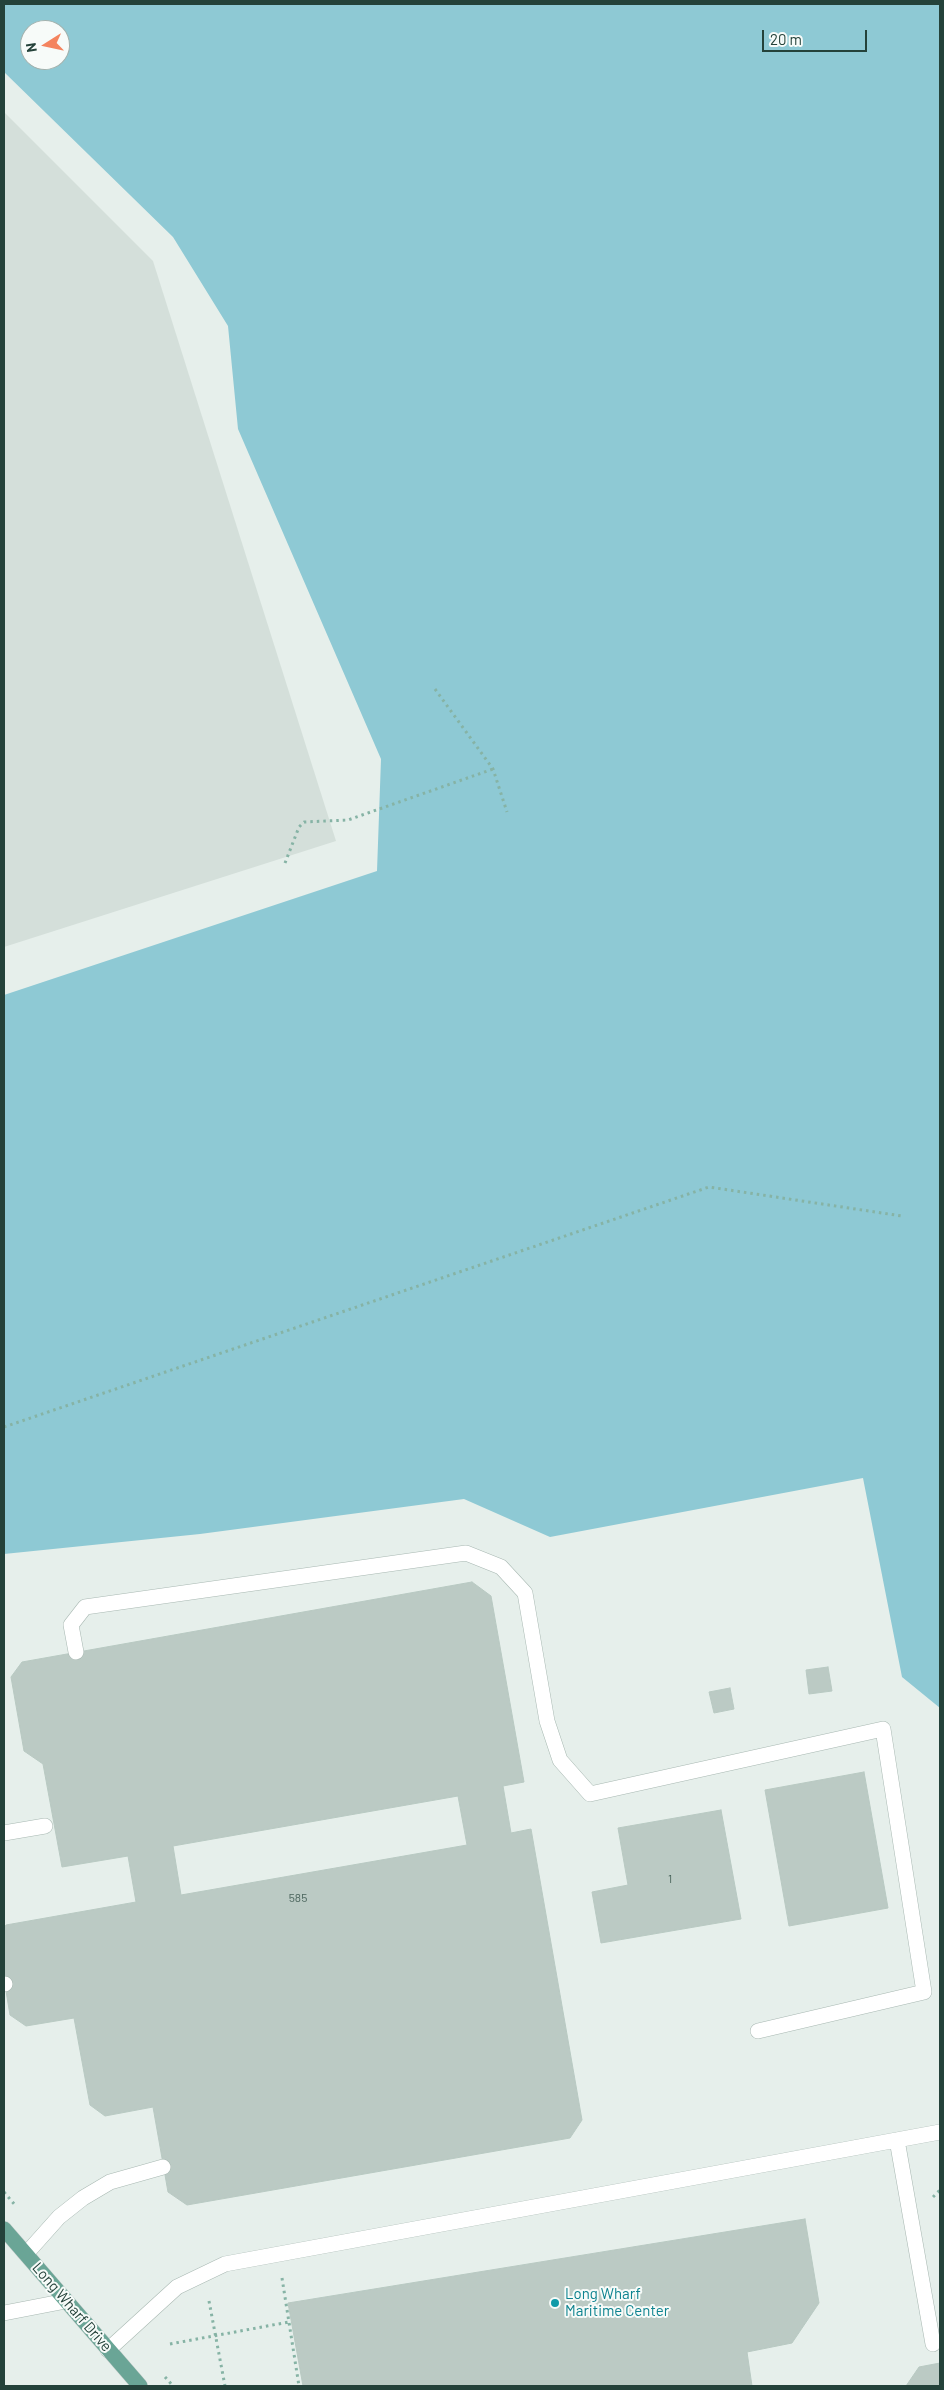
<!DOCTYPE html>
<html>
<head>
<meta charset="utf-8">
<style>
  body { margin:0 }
  #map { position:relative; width:944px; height:2390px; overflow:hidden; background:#e6efeb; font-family:Barlow,sans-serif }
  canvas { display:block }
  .frame { position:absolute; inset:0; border:5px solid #24423a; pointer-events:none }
  .north { position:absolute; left:20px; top:20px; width:50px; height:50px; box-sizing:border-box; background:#f7fbf9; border:1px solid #a3b1ad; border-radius:50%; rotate:260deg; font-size:14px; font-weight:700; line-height:20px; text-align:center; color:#24423a }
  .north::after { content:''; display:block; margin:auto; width:18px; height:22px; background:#f4845f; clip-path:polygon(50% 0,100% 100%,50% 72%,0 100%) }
  .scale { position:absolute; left:762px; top:30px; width:105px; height:22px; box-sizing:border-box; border:2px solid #24423a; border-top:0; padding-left:6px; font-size:15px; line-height:18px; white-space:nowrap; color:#24423a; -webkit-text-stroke:4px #f7fbf9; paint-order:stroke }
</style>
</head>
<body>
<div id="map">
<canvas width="944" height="2390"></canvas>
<div class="frame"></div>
<div class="north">N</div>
<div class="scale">20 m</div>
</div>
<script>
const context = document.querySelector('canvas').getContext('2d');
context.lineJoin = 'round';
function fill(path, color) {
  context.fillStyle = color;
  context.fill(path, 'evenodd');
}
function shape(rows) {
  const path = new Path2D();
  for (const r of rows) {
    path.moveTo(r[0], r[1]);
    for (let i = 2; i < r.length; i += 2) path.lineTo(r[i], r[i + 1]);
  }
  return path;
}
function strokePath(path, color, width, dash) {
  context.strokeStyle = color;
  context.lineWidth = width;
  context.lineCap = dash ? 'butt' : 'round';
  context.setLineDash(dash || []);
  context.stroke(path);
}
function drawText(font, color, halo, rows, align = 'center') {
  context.font = font + ' Barlow,sans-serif';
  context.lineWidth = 4;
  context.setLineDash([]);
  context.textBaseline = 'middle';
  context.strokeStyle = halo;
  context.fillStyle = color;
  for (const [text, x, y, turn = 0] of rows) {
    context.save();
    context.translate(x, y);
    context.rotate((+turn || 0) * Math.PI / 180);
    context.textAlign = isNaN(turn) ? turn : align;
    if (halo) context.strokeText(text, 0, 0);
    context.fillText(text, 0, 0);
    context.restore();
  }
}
const built = shape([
  [4,112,153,261,336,841,4,947]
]);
const water = shape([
  [4,4,940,4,940,1708,902,1677,863,1478,550,1537,464,1499,200,1534,4,1554,4,995,377,871,381,759,238,429,228,326,173,237,4,72],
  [30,30,60,30,60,60,30,60]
]);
const building = shape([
  [472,1582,491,1596,524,1782,503,1786,511,1833,531,1829,582,2120,570,2138,187,2205,168,2192,153,2107,105,2116,90,2105,74,2018,26,2026,10,2015,4,1979,4,1928,6,1925,136,1902,128,1856,62,1867,43,1764,24,1751,11,1677,22,1662,472,1582],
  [458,1796,467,1845,181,1895,173,1846,458,1796],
  [828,1667,832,1691,809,1694,806,1670,828,1667],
  [730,1688,734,1709,714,1713,709,1692,730,1688],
  [864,1772,888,1908,789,1926,765,1790,864,1772],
  [721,1810,741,1919,601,1943,592,1892,628,1885,618,1828,721,1810],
  [805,2219,819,2303,792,2343,747,2352,752,2386,303,2386,288,2303,805,2219],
  [940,2363,940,2386,906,2386,919,2367,940,2363]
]);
const path = shape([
  [435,689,493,769,507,812],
  [285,863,299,827,304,822,348,820,493,769],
  [4,1427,709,1187,902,1216],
  [4,2192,15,2205],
  [933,2197,940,2190],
  [282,2278,299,2386],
  [209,2301,225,2386],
  [170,2344,289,2322],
  [165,2377,173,2386]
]);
const minor = shape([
  [76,1652,71,1625,85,1607,466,1553,501,1567,525,1593,547,1721,560,1760,590,1794,883,1729,924,1992,758,2031],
  [4,1833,45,1826],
  [4,1984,5,1984],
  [897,2140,933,2344],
  [26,2254,59,2217,83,2198,110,2182,163,2167],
  [4,2313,66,2301],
  [108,2350,177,2287,225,2264,940,2132]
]);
const major = shape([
  [4,2229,140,2386]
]);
const markers = [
  [555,2303,5,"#0f9aa8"]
];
const numberNames = [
  ["1",670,1879],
  ["585",298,1898]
];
const cultureNames = [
  ["Long Wharf",565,2294],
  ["Maritime Center",565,2311]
];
const streetNames = [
  ["Long Wharf Drive",72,2307,49]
];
fill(built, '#d4dfda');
fill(water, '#8ec9d4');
fill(building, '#bbcac4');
strokePath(building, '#b8c9c2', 1);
strokePath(minor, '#a8b8b2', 16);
strokePath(major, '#c2cac8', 16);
strokePath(path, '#86b3a5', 3, [2.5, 4]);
strokePath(minor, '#fff', 15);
strokePath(major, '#6aa596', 15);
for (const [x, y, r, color] of markers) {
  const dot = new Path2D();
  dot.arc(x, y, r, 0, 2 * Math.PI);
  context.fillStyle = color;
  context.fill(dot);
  strokePath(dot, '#f7fbf9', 2);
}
drawText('12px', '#4a645c', null, numberNames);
drawText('15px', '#0d838f', '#f7fbf9', cultureNames, 'left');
drawText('15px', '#24423a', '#f7fbf9', streetNames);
</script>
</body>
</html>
